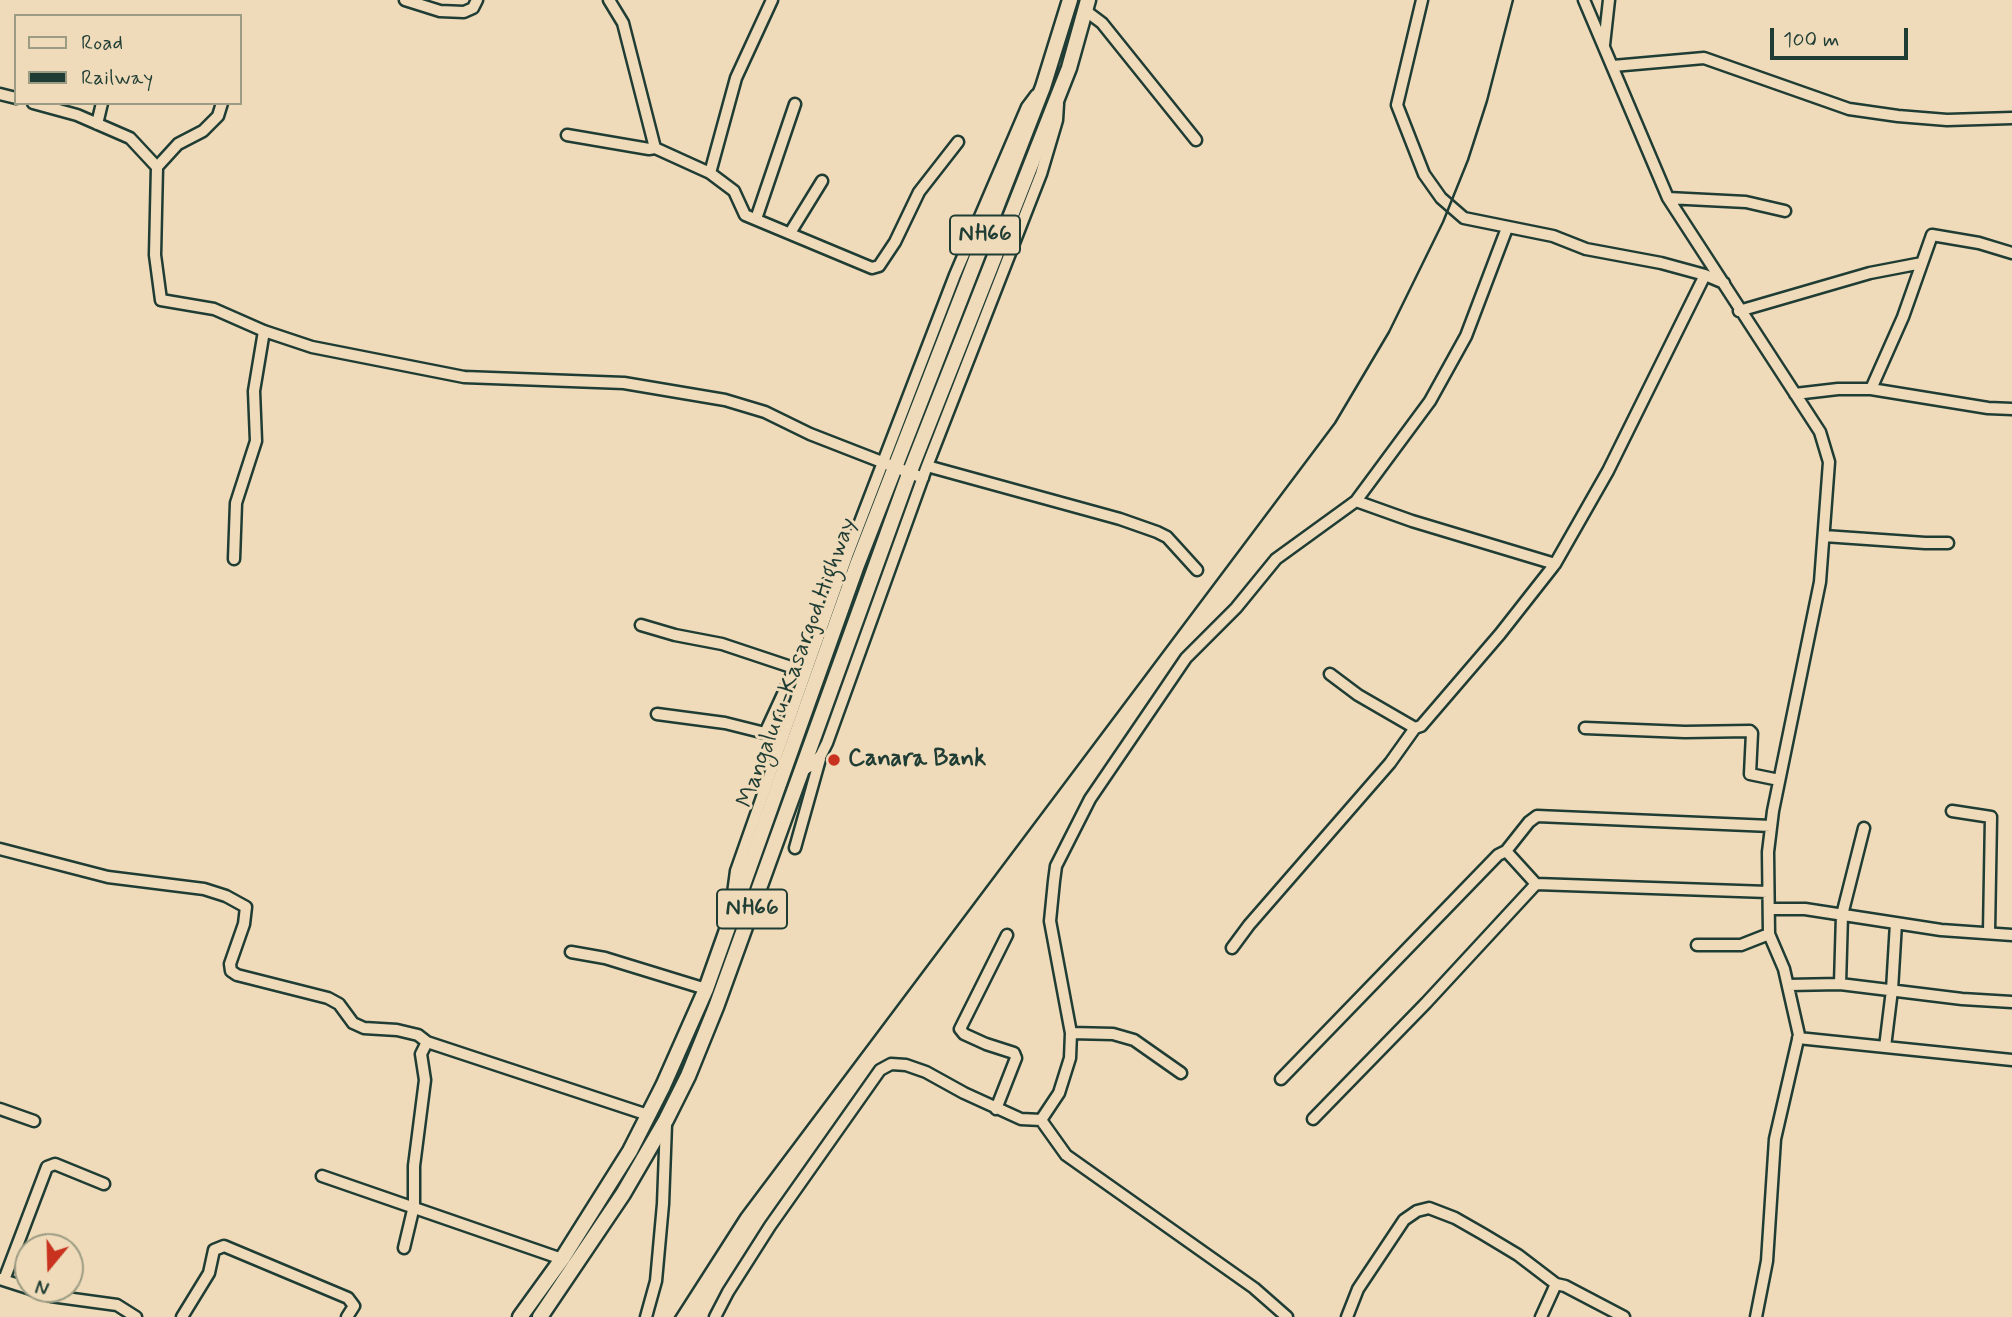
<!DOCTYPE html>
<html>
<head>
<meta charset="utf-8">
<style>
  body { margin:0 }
  #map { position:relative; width:2012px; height:1317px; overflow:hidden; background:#efdbb9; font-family:Mynerve,sans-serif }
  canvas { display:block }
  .legend { position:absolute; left:14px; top:14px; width:228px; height:91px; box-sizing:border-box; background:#efdbb9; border:2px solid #9c9c84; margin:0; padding:9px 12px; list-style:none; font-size:21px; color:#1f3d34 }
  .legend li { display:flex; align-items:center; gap:14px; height:35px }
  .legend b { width:35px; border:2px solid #9c9c84 }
  .north { position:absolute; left:14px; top:1233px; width:70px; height:70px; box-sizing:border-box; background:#efdbb9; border:2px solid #9c9c84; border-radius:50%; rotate:199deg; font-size:19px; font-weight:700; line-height:28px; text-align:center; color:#1f3d34 }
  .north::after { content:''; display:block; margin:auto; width:24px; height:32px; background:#c8321e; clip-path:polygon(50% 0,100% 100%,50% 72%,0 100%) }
  .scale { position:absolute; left:1770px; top:28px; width:138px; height:32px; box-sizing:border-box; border:4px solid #1f3d34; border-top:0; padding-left:9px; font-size:21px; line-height:24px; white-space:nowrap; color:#1f3d34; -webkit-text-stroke:5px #efdbb9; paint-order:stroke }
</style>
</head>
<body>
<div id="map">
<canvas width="2012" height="1317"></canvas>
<ul class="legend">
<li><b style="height:9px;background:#efdbb9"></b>Road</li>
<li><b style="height:9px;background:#1f3d34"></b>Railway</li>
</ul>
<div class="north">N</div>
<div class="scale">100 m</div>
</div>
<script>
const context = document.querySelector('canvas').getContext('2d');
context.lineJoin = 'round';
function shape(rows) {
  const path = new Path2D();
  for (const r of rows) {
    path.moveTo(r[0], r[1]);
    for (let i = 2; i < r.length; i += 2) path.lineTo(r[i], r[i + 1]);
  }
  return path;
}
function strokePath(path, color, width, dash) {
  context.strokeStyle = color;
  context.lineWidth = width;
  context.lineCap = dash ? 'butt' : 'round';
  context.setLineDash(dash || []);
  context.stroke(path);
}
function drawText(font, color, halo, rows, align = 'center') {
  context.font = font + ' Mynerve,sans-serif';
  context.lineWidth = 6;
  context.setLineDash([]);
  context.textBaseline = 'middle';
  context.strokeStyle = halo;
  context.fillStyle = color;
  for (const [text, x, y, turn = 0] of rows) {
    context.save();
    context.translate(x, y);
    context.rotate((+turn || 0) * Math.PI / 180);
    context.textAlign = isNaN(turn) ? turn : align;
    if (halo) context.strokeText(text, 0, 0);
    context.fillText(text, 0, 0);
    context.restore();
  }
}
const minor = shape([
  [405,0,440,11,464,12,473,8,477,0],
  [609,0,623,23,655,148],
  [1422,0,1397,105,1424,174,1441,198,1464,218,1553,236,1586,249,1661,263,1705,275,1724,283],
  [1584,0,1668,198,1820,432,1829,462,1820,582,1773,811,1768,852,1769,934,1784,969,1799,1035,1775,1139,1767,1261,1756,1317],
  [1086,11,1102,23,1196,140],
  [1604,45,1609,0],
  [1613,66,1704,58,1849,109,1898,116,1947,120,2012,118],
  [0,94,16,98],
  [33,103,77,115,130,138,157,167,155,255,161,300,214,309,264,331,312,347,464,377,624,383,725,400,765,412,810,434,923,478],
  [97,124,102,103],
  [567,135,649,149,655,148,710,173,734,191,745,215,872,268,879,266,895,242,919,192,958,142],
  [157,167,178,144,203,131,218,116,222,103],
  [710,173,736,78,772,0],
  [1668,198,1746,202,1785,211],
  [756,219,795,104],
  [790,233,822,181],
  [1739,311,1870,273,1922,263],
  [1871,389,1903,317,1932,235,1979,243,2012,253],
  [1795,394,1838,389,1871,389,1988,408,2012,409],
  [927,466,1120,519,1157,532,1167,537,1197,570],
  [1356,501,1412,521,1555,564],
  [1824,536,1925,543,1948,543],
  [234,559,236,503,256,441,254,391,264,331],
  [641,625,675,635,722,644,800,670],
  [1330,674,1358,695,1415,728],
  [657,714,725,723,765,733,795,668],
  [1585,728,1685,732,1750,731,1752,733,1750,774,1779,780],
  [802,771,813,764,821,755,827,743,927,466,1041,174,1057,120,1058,104],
  [1952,811,1991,817,1989,932],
  [795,848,820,759],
  [0,849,108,877,204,889,226,896,246,907,244,924,230,964,231,971,237,975,328,998,339,1004,353,1023,364,1028,397,1030,418,1035,427,1042,648,1115],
  [1506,851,1536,884,1768,892],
  [732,901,736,871,847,556,955,275,1027,107,1036,95],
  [1769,909,1805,909,1941,930,2012,935],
  [1697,945,1741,945,1769,934],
  [1232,948,1249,925,1390,763,1415,728,1421,726,1500,634,1555,564,1608,471,1705,275],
  [571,952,605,958,706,989],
  [1840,984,1842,915,1864,828],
  [1788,985,1840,984,1962,999,2012,1002],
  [1071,1033,1113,1034,1134,1040,1181,1073],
  [1798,1038,2012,1060],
  [1885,1047,1892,990,1896,923],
  [1281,1079,1498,855,1506,851,1529,822,1537,816,1771,826],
  [0,1109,34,1121],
  [996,1109,1016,1058,1014,1053,986,1044,964,1034,960,1029,1007,935],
  [1313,1119,1426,1003,1536,884],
  [1041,1120,1059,1093,1070,1058,1071,1033,1050,921,1054,881,1056,866,1090,799,1186,658,1236,608,1276,559,1356,501,1430,401,1466,336,1507,228],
  [1041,1120,1066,1155,1254,1288,1287,1317],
  [322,1176,562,1259],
  [404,1248,414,1206,414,1166,425,1080,421,1054,427,1042],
  [0,1279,28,1288],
  [4,1280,47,1167,55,1164,104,1184],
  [30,1289,51,1296,117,1305,136,1317],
  [182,1317,209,1273,214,1250,224,1246,348,1298,354,1306,347,1317],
  [646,1317,656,1281,663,1204,666,1124],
  [715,1317,728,1292,770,1226,880,1070,891,1064,906,1065,926,1072,964,1093,1021,1119,1041,1120],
  [1347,1317,1358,1289,1404,1220,1417,1211,1429,1208,1455,1218,1483,1234,1518,1255,1556,1284,1565,1286,1624,1317],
  [1541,1317,1556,1284]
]);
const highway = shape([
  [520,1317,562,1259,630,1151,663,1086,706,989,857,565,1043,87,1070,0],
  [540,1317,623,1194,666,1120,688,1076,716,1007,909,474,1069,68,1088,0]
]);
const rail = shape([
  [675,1317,741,1214,1335,423,1389,332,1443,222,1468,160,1487,101,1513,0]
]);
const markers = [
  [834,760,7,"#c8321e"]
];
const shields = [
  [985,235,70],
  [752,909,70]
];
const shieldNames = [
  ["NH66",985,235],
  ["NH66",752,909]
];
const streetNames = [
  ["Mangaluru-Kasargod Highway",798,663,-70]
];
const poiNames = [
  ["Canara Bank",848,760]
];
strokePath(minor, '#1f3d34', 15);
strokePath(highway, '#1f3d34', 19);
strokePath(minor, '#efdbb9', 10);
strokePath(highway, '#efdbb9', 14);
strokePath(rail, '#1f3d34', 2.5);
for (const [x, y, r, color] of markers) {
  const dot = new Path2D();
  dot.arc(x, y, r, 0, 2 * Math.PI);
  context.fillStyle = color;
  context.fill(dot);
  strokePath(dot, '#efdbb9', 2.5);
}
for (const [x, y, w] of shields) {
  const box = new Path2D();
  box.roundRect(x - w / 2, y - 19.5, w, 39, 5);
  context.fillStyle = '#efdbb9';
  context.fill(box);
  strokePath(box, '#1f3d34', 2);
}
drawText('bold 23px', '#1f3d34', null, shieldNames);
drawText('24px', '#1f3d34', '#efdbb9', streetNames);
drawText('bold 24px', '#1f3d34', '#efdbb9', poiNames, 'left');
</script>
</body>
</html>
